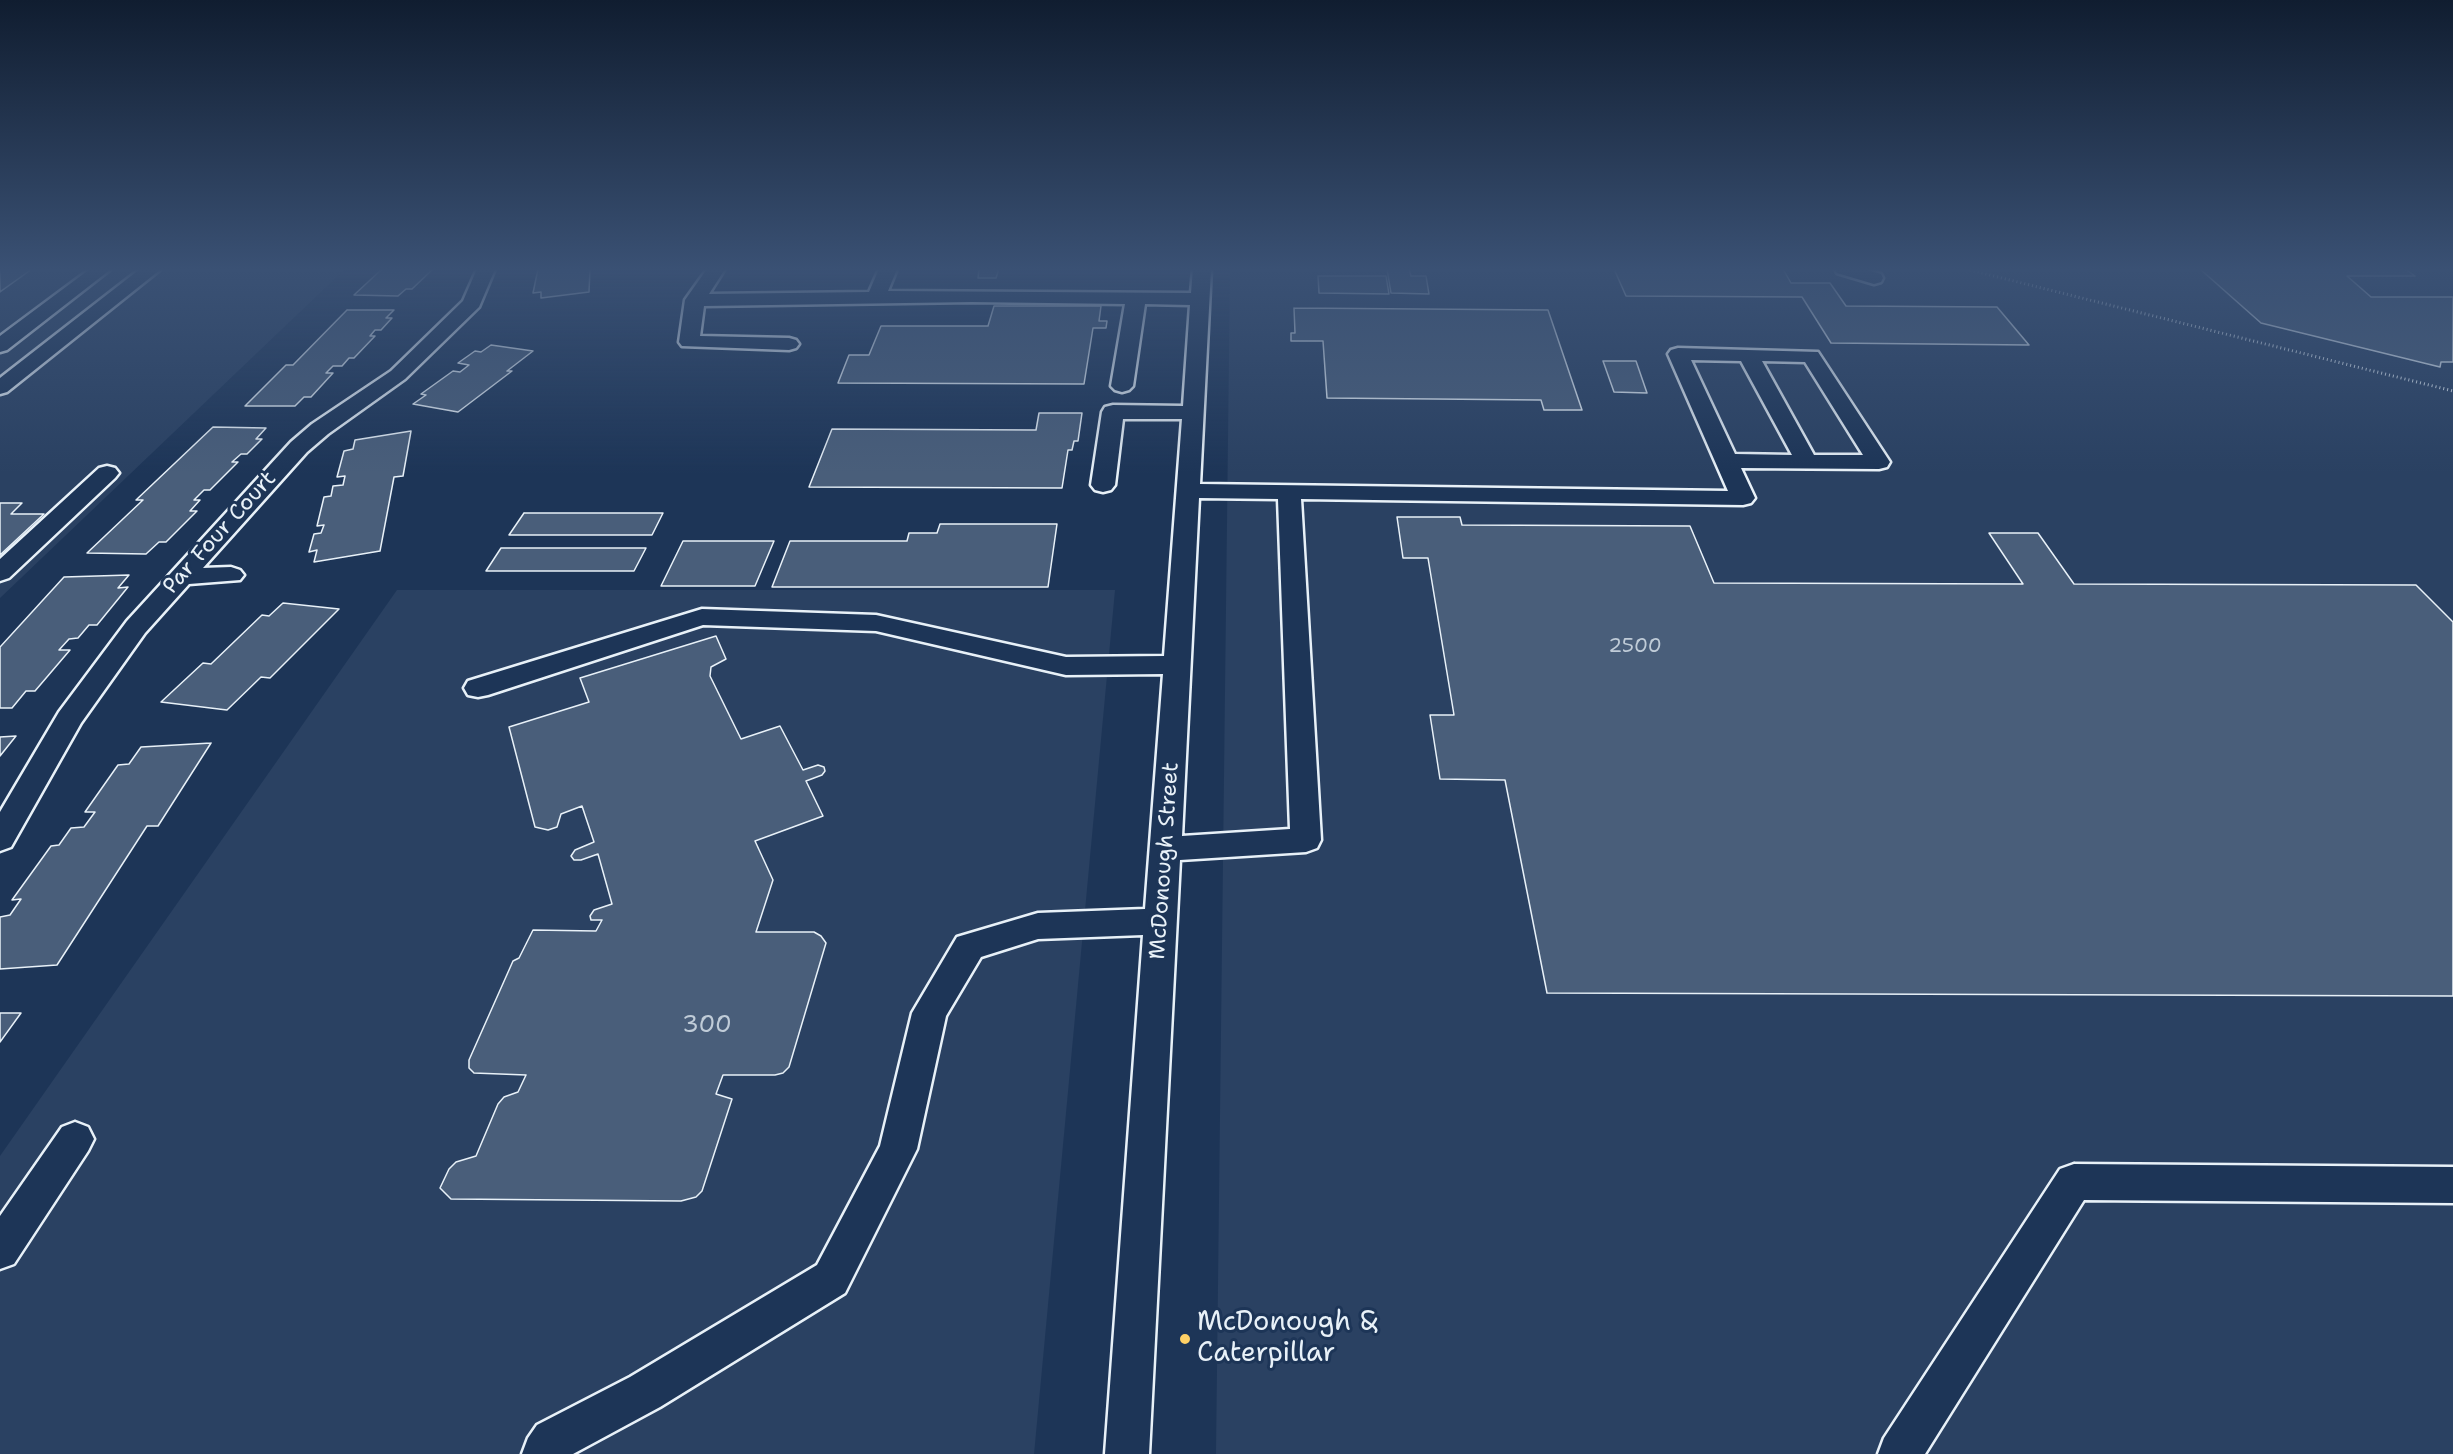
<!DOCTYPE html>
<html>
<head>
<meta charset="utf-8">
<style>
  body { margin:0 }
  canvas { display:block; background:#1d3557 }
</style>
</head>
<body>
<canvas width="2453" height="1454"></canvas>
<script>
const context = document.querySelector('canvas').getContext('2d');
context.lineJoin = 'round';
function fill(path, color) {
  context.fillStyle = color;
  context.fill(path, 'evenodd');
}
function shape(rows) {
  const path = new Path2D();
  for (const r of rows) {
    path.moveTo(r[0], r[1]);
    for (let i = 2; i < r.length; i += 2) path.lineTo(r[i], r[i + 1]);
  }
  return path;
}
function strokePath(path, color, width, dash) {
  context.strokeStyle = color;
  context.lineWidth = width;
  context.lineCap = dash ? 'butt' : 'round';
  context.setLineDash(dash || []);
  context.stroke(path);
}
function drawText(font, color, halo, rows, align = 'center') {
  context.font = font + ' "Shantell Sans",sans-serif';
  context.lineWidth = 6;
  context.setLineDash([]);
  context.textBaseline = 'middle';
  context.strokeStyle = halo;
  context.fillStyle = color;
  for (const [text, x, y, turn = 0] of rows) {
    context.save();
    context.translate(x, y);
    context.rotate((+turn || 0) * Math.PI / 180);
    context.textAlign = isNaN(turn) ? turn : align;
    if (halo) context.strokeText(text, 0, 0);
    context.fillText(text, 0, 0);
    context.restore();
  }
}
const built = shape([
  [0,269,345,269,0,598],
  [1230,269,2453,269,2453,1454,1216,1454],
  [397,590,1115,590,1034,1454,0,1454,0,1156]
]);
const building = shape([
  [0,269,32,269,0,292,0,269],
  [382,269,426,269,432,270,412,289,406,289,398,296,354,295,382,269],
  [538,269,590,269,589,292,541,298,541,292,533,293,538,269],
  [979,269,999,269,996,278,978,278,979,269],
  [1387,269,1409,269,1411,276,1426,276,1429,294,1391,293,1387,269],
  [1614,269,1783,269,1791,283,1830,283,1846,306,1997,307,2029,345,1831,343,1802,297,1626,296,1614,269],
  [2200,269,2405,269,2415,276,2347,276,2371,297,2453,297,2453,362,2441,362,2440,367,2261,323,2200,269],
  [1318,276,1386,276,1389,294,1319,293,1318,276],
  [994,306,1101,306,1099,321,1107,321,1106,328,1093,328,1084,384,838,383,849,355,869,355,881,326,988,326,994,306],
  [1294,308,1548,310,1582,410,1544,410,1541,400,1327,398,1323,341,1291,341,1291,333,1295,333,1294,308],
  [347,310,394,310,386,318,392,318,381,330,375,330,370,336,375,336,354,358,349,358,342,366,333,366,326,373,333,373,311,397,304,397,295,406,245,406,286,365,293,365,347,310],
  [491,345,533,351,507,371,512,371,458,412,413,404,426,395,421,394,453,371,460,372,469,365,458,363,475,351,481,352,491,345],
  [1603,361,1636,361,1647,393,1614,392,1603,361],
  [1039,413,1082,413,1078,441,1074,441,1072,450,1068,450,1062,488,809,487,832,429,1036,430,1039,413],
  [213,427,266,428,256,439,262,439,247,454,241,454,232,462,238,462,210,490,204,490,194,500,200,500,190,511,197,511,166,542,159,542,146,554,87,553,143,500,136,500,213,427],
  [411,431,403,476,394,477,380,551,314,562,317,550,309,552,314,534,321,533,324,525,317,526,324,497,331,496,333,486,343,485,345,476,337,477,344,451,353,449,355,440,411,431],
  [0,503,22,503,11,514,44,514,0,555,0,503],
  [524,513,663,513,652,535,509,535,524,513],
  [1397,517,1460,517,1462,525,1690,526,1714,583,2023,584,1989,533,2038,533,2074,584,2416,585,2453,622,2453,996,1547,993,1505,780,1440,779,1430,715,1454,715,1428,558,1403,558,1397,517],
  [940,524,1057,524,1048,587,772,587,790,541,907,541,909,533,937,533,940,524],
  [683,541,774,541,755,586,661,586,683,541],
  [501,548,646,548,634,571,486,571,501,548],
  [129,575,118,588,128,587,97,625,89,625,78,638,69,639,59,650,70,650,35,691,26,691,12,708,0,708,0,647,64,577,129,575],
  [283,603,339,609,270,678,261,677,227,710,161,702,203,663,211,664,262,615,269,616,283,603],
  [716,636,726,659,711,667,710,676,741,739,780,726,803,770,818,765,824,767,825,771,822,775,806,781,823,816,755,841,773,880,756,932,814,932,821,936,826,943,789,1067,783,1073,775,1075,723,1075,716,1094,732,1099,702,1191,696,1197,681,1201,451,1199,440,1188,449,1169,456,1162,476,1156,498,1104,504,1097,518,1092,526,1075,474,1073,469,1068,469,1060,513,961,519,958,533,930,596,931,602,920,591,920,590,916,594,910,612,904,598,854,581,860,574,860,571,856,575,850,594,842,582,806,561,814,557,827,548,830,535,827,509,727,589,702,580,678,716,636],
  [16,736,0,756,0,737,16,736],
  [211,743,158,826,147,826,57,965,0,969,0,917,10,915,21,899,12,900,51,846,59,845,71,828,84,827,95,812,85,812,118,765,129,764,141,747,211,743],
  [0,1013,21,1013,0,1042,0,1013]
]);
const path = shape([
  [1966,269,2453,391]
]);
const minor = shape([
  [90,269,111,269,7,350,0,352,0,336,90,269],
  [140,269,161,269,7,392,0,394,0,378,140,269],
  [477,269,495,269,479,307,405,379,328,434,307,452,203,568,231,567,240,570,244,575,240,580,189,584,145,633,81,723,11,847,0,851,0,812,59,712,127,621,291,442,312,424,391,371,463,301,477,269],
  [707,269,725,269,709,294,869,292,879,269,897,269,888,291,1191,293,1193,269,1211,269,1200,484,1728,491,1668,354,1671,350,1678,348,1818,352,1890,462,1887,467,1879,469,1741,468,1755,498,1751,503,1743,505,1301,499,1321,840,1317,848,1306,852,1180,860,1149,1454,1105,1454,1143,935,1038,939,981,957,946,1016,917,1149,845,1293,660,1407,573,1454,522,1454,528,1438,537,1425,630,1377,817,1265,880,1146,912,1013,957,937,1038,913,1145,909,1163,674,1066,675,876,631,703,625,488,695,478,697,468,695,464,688,468,681,702,609,876,615,1066,657,1164,656,1182,419,1123,419,1115,485,1111,490,1103,492,1095,490,1091,485,1102,412,1105,407,1113,405,1183,406,1190,305,1145,304,1133,386,1129,390,1122,392,1115,390,1111,386,1125,304,972,302,704,306,700,336,789,338,796,340,799,344,796,348,789,350,682,346,679,342,685,300,707,269],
  [1691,360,1741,361,1792,455,1735,454,1691,360],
  [1762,361,1805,362,1863,455,1814,455,1762,361],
  [1199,498,1278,499,1290,829,1182,836,1199,498],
  [1835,269,1864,269,1881,274,1883,278,1881,282,1874,284,1837,273,1835,269],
  [107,466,115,468,119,473,115,478,9,578,0,581,0,559,99,468,107,466],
  [75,1122,88,1127,94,1139,88,1151,14,1264,0,1269,0,1216,62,1127,75,1122],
  [2074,1164,2453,1167,2453,1203,2084,1200,1925,1454,1878,1454,1884,1438,2060,1169,2074,1164]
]);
const markers = [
  [1185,1339,6,"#ffd166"]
];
const numberNames = [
  ["2500",1635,647]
];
const streetNames = [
  ["Par Four Court",220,533,-48],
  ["McDonough Street",1165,861,-86]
];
const nearNumbernames = [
  ["300",707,1026]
];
const nearPoinames = [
  ["McDonough &",1197,1323],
  ["Caterpillar",1197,1354]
];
fill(built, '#2a4162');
fill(building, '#495e7a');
strokePath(building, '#e8f1f8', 1.5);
strokePath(minor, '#e8f1f8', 5);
strokePath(path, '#e8f1f8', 3, [1, 3]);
fill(minor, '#1d3557');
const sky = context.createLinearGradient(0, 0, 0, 473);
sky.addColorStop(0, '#101d30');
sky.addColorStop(0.57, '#3a5174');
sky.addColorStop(1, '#3a517400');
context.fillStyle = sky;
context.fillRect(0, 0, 2453, 473);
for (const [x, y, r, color] of markers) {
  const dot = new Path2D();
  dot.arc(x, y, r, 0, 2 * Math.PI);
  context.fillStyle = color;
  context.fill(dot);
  strokePath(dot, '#1d3557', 2);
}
drawText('20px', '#c0ccd8', null, numberNames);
drawText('22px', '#e8f1f8', '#1d3557', streetNames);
drawText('24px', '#c0ccd8', null, nearNumbernames);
drawText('27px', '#e8f1f8', '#1d3557', nearPoinames, 'left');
</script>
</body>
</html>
